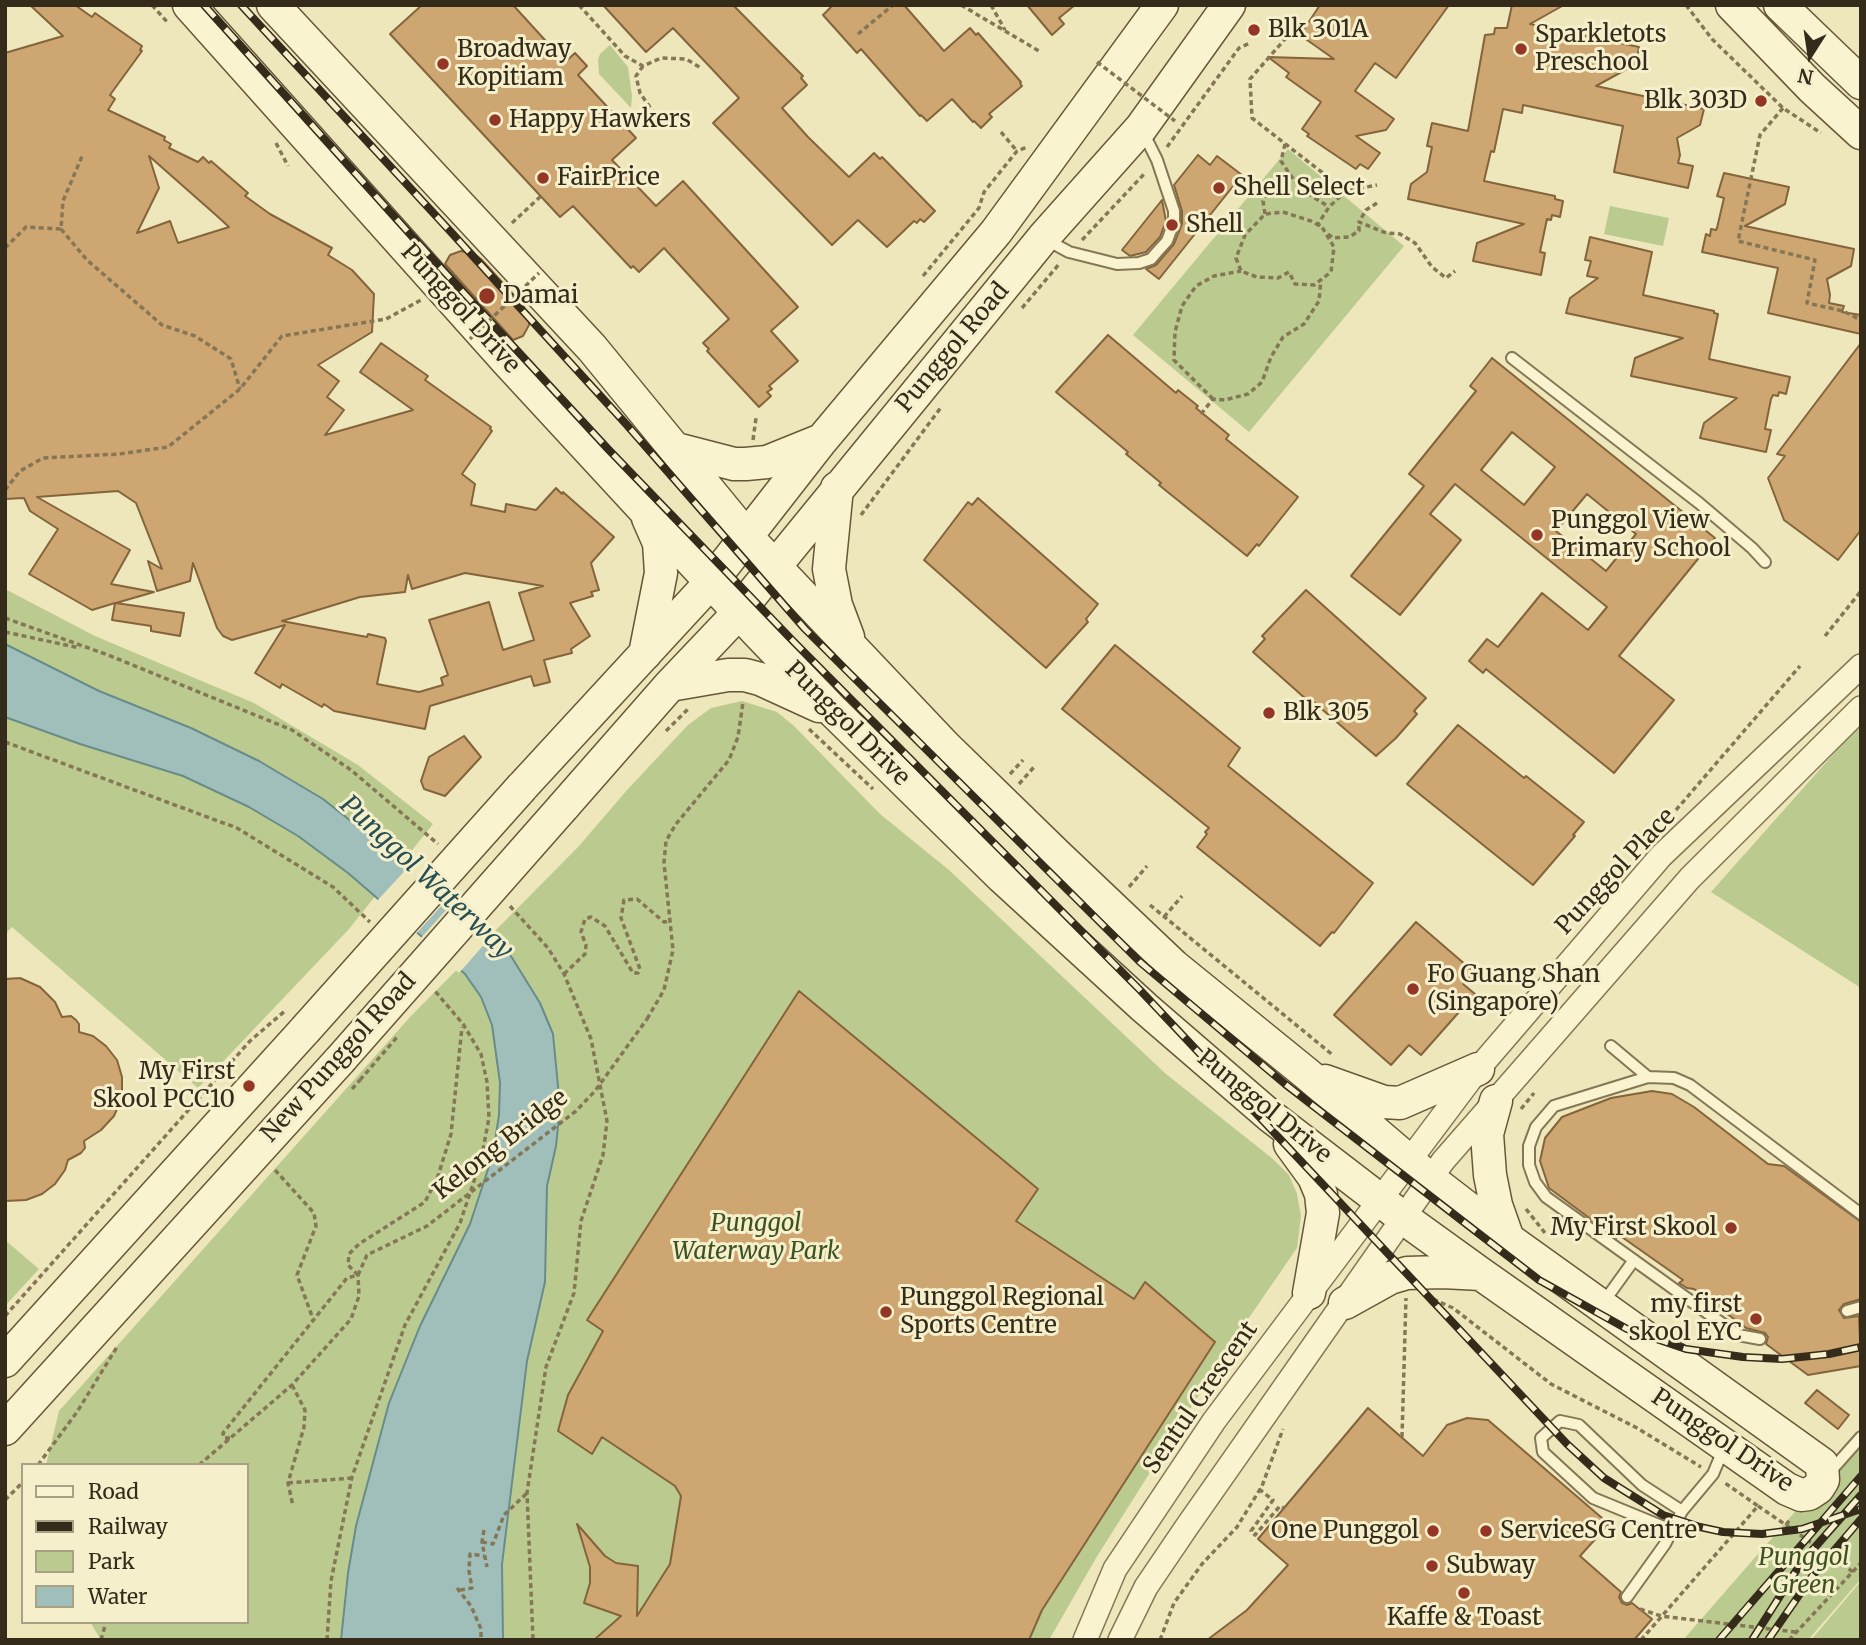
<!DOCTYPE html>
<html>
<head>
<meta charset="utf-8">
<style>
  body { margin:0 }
  #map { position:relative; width:1866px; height:1645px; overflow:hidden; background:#eee7bc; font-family:Merriweather,serif }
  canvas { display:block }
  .frame { position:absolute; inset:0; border:7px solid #342b1b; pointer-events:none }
  .legend { position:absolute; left:21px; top:1463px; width:228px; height:161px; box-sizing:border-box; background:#f5f0cb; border:2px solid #a8a185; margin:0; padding:9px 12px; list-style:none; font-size:21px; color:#342b1b }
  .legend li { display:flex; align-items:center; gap:14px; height:35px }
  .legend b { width:35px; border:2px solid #a8a185 }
  .north { position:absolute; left:1775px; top:21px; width:70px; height:70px; -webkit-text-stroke:5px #f5f0cb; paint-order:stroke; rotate:192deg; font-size:19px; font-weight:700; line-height:28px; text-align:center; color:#342b1b }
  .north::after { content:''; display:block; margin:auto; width:24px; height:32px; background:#342b1b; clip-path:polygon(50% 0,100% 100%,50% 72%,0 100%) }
</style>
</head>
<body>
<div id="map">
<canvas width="1866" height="1645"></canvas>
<div class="frame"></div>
<ul class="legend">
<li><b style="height:9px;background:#f9f3cf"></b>Road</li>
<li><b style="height:9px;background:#342b1b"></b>Railway</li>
<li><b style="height:19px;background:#bbcb90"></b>Park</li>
<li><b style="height:19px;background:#a0bfba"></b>Water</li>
</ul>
<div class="north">N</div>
</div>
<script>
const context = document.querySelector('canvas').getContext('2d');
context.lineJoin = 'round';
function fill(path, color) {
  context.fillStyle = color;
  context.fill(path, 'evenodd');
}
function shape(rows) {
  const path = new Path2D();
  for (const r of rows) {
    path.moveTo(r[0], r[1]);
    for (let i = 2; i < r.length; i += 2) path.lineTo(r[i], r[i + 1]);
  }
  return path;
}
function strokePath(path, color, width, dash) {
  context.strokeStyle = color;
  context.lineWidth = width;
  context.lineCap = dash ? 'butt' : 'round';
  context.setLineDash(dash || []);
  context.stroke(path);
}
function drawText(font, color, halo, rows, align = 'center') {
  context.font = font + ' Merriweather,serif';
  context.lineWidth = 6;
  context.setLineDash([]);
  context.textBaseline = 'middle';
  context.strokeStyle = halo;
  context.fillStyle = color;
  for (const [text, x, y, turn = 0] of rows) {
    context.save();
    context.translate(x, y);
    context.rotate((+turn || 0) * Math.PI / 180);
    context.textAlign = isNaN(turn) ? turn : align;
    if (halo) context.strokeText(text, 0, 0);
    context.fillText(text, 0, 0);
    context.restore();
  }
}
const green = shape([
  [610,45,628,67,632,96,631,108,599,74,598,60,600,54],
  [1288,149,1404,246,1249,432,1133,335],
  [1610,206,1669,218,1663,246,1604,234],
  [5,589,95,636,254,703,358,765,433,824,349,929,198,1088,12,927,5,934],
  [742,701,777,712,794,726,880,814,949,870,1166,1074,1273,1159,1289,1175,1297,1194,1301,1216,1297,1248,1235,1338,1096,1558,1049,1640,101,1640,90,1622,247,1622,247,1465,46,1465,59,1411,410,1017,579,846,627,790,688,725,711,708],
  [1861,723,1861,988,1711,892],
  [5,1240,39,1269,5,1306],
  [1861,1436,1861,1579,1808,1640,1683,1640],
  [1861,1581,1861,1640,1811,1640]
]);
const water = shape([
  [5,644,99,691,191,728,259,761,323,799,501,940,540,1003,553,1034,560,1107,556,1146,547,1186,545,1282,527,1361,502,1564,503,1640,341,1640,348,1573,356,1526,389,1403,420,1326,470,1224,493,1154,499,1115,500,1083,492,1025,481,997,465,974,348,873,298,836,249,807,183,776,80,744,5,717,5,644]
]);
const pier = shape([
  [411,864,451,895,415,935,376,902],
  [456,899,496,931,459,973,420,939]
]);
const building = shape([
  [30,5,75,5,92,17,95,13,142,46,140,50,142,51,110,95,115,99,108,110,165,137,164,140,171,144,169,148,198,162,203,157,209,163,211,161,248,193,245,196,270,214,332,248,328,255,352,270,374,294,372,332,318,365,339,381,327,397,344,410,325,435,413,410,360,372,381,343,428,376,425,380,491,427,490,429,492,431,462,474,475,484,471,505,505,512,506,504,536,510,556,488,562,494,563,492,614,537,591,563,599,590,591,592,593,596,570,603,590,636,571,649,572,653,544,660,550,682,534,686,531,676,430,706,425,729,334,711,324,704,322,707,282,684,280,688,255,673,285,625,232,640,223,636,217,628,193,563,190,581,157,591,148,561,162,569,136,503,118,491,37,497,130,550,111,584,154,592,116,603,184,613,180,636,151,631,151,626,112,620,115,603,92,610,29,574,58,529,30,511,24,498,5,499,5,53,63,36,30,5],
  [149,156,217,216,229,227,178,243,170,221,137,233,159,188,149,156],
  [465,573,543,586,519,593,534,640,503,650,489,602,429,620,448,675,441,678,443,685,419,692,377,684,386,641,385,638,368,634,367,637,282,621,360,597,405,592,408,575,412,589,465,573],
  [422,5,513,5,565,62,575,53,587,66,578,75,636,138,612,160,656,206,683,181,798,307,771,331,798,361,769,386,772,389,767,392,771,396,759,407,707,351,709,349,703,343,729,319,664,248,639,272,633,266,631,268,573,206,560,217,390,34,422,5],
  [603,5,733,5,803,76,801,78,807,85,782,108,808,137,849,177,874,153,880,159,882,157,935,211,924,222,920,219,917,223,914,221,887,247,858,220,832,245,713,123,739,98,712,69,673,28,646,52,603,5],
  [833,5,904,5,944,51,970,28,976,35,978,33,1021,82,1020,83,1022,86,989,114,992,117,981,128,974,121,973,122,952,99,927,121,921,115,920,116,861,49,857,53,823,15,833,5],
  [1027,5,1075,5,1059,18,1064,24,1052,35,1027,5],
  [1320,5,1449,5,1396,78,1375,63,1355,91,1394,119,1386,130,1356,136,1380,153,1368,169,1360,164,1356,169,1307,136,1309,134,1302,129,1321,102,1286,77,1289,73,1268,57,1334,59,1300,35,1320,5],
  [1512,5,1564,5,1530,24,1639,47,1636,64,1596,86,1704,109,1700,125,1677,138,1680,155,1678,163,1693,166,1688,188,1614,172,1623,126,1523,105,1522,113,1503,109,1494,152,1491,151,1484,181,1555,196,1555,199,1563,201,1560,217,1552,215,1551,220,1547,219,1540,252,1545,253,1541,275,1473,261,1477,243,1524,224,1408,199,1411,184,1427,172,1432,147,1427,146,1432,123,1468,131,1485,35,1494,34,1495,28,1507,28,1512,5],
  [1198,155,1210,165,1217,156,1242,175,1159,279,1146,269,1156,265,1174,244,1182,224,1182,211,1174,185,1198,155],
  [1724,173,1789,187,1785,204,1745,226,1854,249,1851,266,1827,279,1830,295,1829,303,1844,306,1842,312,1861,315,1861,334,1768,313,1778,268,1702,252,1706,234,1710,236,1711,229,1716,230,1717,228,1724,198,1717,196,1724,173],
  [1162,200,1166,221,1160,237,1146,252,1130,256,1122,250,1162,200],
  [1590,237,1652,252,1643,295,1714,311,1714,313,1718,314,1709,359,1790,377,1786,394,1779,392,1778,396,1773,395,1771,399,1765,429,1771,430,1766,452,1700,438,1704,423,1737,398,1631,376,1635,358,1683,338,1566,313,1570,298,1598,278,1587,276,1591,261,1585,260,1590,237],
  [461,251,474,254,481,259,523,305,529,320,529,325,523,336,513,340,445,264,450,255,461,251],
  [1108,335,1176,393,1178,390,1198,406,1196,408,1229,435,1226,439,1298,497,1259,546,1257,544,1247,556,1159,485,1161,483,1126,454,1128,452,1056,392,1108,335],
  [1861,343,1861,530,1838,560,1784,520,1768,478,1785,456,1777,454,1861,343],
  [1492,358,1715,538,1619,656,1674,700,1614,773,1486,669,1483,673,1469,661,1487,639,1498,647,1542,593,1588,630,1607,607,1455,484,1430,514,1461,540,1400,615,1351,576,1424,486,1409,474,1476,391,1470,386,1492,358],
  [1512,432,1555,467,1524,505,1481,470,1512,432],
  [1587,494,1636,534,1606,571,1556,531,1587,494],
  [978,498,1098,604,1086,619,1088,622,1046,668,924,560,968,502,972,505,978,498],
  [1306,590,1426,698,1414,711,1417,714,1396,738,1376,756,1309,698,1307,700,1253,652,1265,639,1262,636,1306,590],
  [1115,645,1240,748,1228,766,1373,883,1334,933,1332,932,1320,946,1197,847,1207,834,1205,832,1209,828,1062,709,1115,645],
  [1458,725,1524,778,1526,776,1584,822,1573,835,1575,836,1533,885,1407,784,1458,725],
  [464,736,481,757,445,796,424,789,421,781,429,757,464,736],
  [1416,922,1474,972,1463,984,1475,994,1421,1055,1409,1045,1391,1065,1334,1015,1416,922],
  [20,978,40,987,55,1002,62,1017,71,1016,76,1020,79,1024,79,1032,93,1036,106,1046,117,1060,122,1077,122,1097,114,1116,101,1130,84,1141,85,1148,81,1153,68,1160,65,1170,55,1184,42,1194,26,1200,5,1201,5,979,20,978],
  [799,991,1038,1189,1016,1221,1134,1299,1145,1282,1215,1342,1042,1610,1029,1640,594,1640,621,1616,584,1603,590,1583,590,1567,577,1524,605,1556,616,1563,638,1566,637,1616,670,1564,681,1496,675,1486,602,1437,592,1454,558,1431,568,1395,603,1331,587,1320,799,991],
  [1652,1091,1672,1094,1694,1107,1768,1164,1784,1166,1861,1222,1861,1299,1844,1304,1839,1310,1844,1318,1859,1316,1861,1366,1808,1375,1766,1344,1768,1337,1765,1333,1746,1328,1694,1289,1687,1288,1679,1283,1683,1280,1619,1235,1616,1238,1549,1188,1540,1161,1545,1138,1562,1117,1611,1098,1652,1091],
  [1817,1390,1849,1415,1838,1429,1805,1403,1817,1390],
  [1368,1408,1423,1456,1447,1425,1467,1418,1488,1420,1609,1524,1580,1556,1621,1592,1619,1597,1622,1603,1627,1605,1632,1603,1652,1619,1634,1640,1207,1640,1247,1610,1288,1565,1258,1539,1368,1408]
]);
const path = shape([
  [152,5,168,23],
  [579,5,625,56,643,66,661,58,686,59,701,68],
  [961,5,1039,51],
  [991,5,1005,30],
  [1686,5,1712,39,1783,108,1821,133],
  [1292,31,1250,79,1252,118,1346,191],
  [858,34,893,5],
  [643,66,636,76,640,93,654,113],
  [1783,108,1760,135,1738,241,1815,260,1807,303,1843,311,1861,320],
  [1001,132,1017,151],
  [276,143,288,166],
  [1285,144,1281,161,1289,173,1301,189,1329,207],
  [1167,147,1239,48,1250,43],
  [1377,203,1366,210,1359,222,1386,233,1400,234,1415,243,1432,267,1446,278,1455,271],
  [1283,212,1311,221,1322,227,1334,247,1331,272,1314,285,1295,284,1289,272,1278,278,1257,277,1241,271,1236,258,1245,235,1265,214,1283,212],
  [1265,214,1263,201,1272,183,1289,173],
  [512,223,541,196],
  [1320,226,1318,224,1329,207,1346,191,1377,185],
  [61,229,87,260,162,325,195,336,231,359,240,389],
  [1328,234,1333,238,1349,237,1359,231,1359,222],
  [1082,240,1146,172],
  [5,248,26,227,61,229,63,201,83,154],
  [923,276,979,208,984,192,1017,151,1027,147],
  [1022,308,1060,263],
  [1213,399,1174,360,1175,332,1182,306,1196,286,1214,276,1241,271],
  [1201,414,1213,399,1225,400,1248,394,1262,382,1271,357,1283,337,1304,324,1319,301,1321,279],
  [753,440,756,418],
  [5,490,20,471,43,458,119,454,168,447,240,389,282,336,386,319,421,300],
  [861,515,942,406],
  [5,618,108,655,292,730,351,770,438,844],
  [5,632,80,648],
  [1825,636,1861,591],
  [809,729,873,789],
  [666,731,688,709],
  [5,742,237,828,333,887,370,922],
  [1010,774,1023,760],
  [1019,784,1034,767],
  [1676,810,1800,666],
  [1129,887,1147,866],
  [1150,905,1334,1056],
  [510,906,548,948,564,974,591,1039,607,1121,603,1155,581,1221,574,1293,546,1367,527,1493,533,1640],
  [1164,917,1182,896],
  [564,974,585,954,586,945,581,932,585,919,591,917,605,926,633,973,638,973,640,969,621,918,624,900,637,899,664,922,670,921],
  [647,1019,664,990,673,950,664,863,666,841,676,824,729,760,738,737,743,702],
  [352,1089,360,1080],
  [1521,1109,1534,1093],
  [275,1170,314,1213,316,1226,297,1275,313,1319],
  [1526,1209,1545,1233],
  [358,1275,348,1265,349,1254,359,1244,425,1202,438,1176,451,1134,462,1027],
  [1433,1299,1453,1308,1551,1384,1637,1428,1701,1467],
  [5,1316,250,1041,286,1010],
  [292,1385,305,1410,304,1427,288,1483,293,1506],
  [1402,1437,1406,1298],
  [230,1438,224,1438,223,1433,347,1278,358,1275],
  [38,1465,77,1412,117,1347],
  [199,1465,292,1385,351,1319,359,1296,358,1275],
  [288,1483,352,1478],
  [1259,1489,1273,1500,1251,1531,1255,1535,1280,1506,1284,1508],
  [5,1500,23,1482],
  [1758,1506,1786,1525,1791,1518],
  [1786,1525,1853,1572],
  [484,1530,482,1542,487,1567],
  [482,1542,493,1544,504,1515,527,1493],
  [457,1588,471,1606,481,1629,481,1640],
  [460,1590,472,1588,469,1571,470,1554,484,1556],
  [1640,1609,1661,1616,1796,1632],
  [101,1640,106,1622],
  [327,1640,331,1581,352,1477,405,1325,460,1223,481,1160,489,1118,487,1082,481,1054,463,1024,435,991],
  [1160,1640,1174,1603,1202,1564,1237,1527,1262,1486,1283,1429],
  [1641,1640,1758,1506,1725,1483],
  [1789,1640,1861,1563]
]);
const lane = shape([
  [1045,239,1069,252,1117,264,1139,263,1151,259,1157,252,1167,241,1174,222,1174,211,1157,160,1142,130],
  [1512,358,1699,503,1752,548,1765,562],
  [1611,1046,1648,1077],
  [1603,1303,1634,1260],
  [1847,1311,1861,1307],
  [1760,1339,1738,1335,1546,1197,1535,1182,1529,1165,1529,1146,1536,1127,1554,1106,1648,1077,1674,1078,1690,1085,1861,1214],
  [1829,1473,1861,1437],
  [1671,1530,1593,1498,1543,1452,1541,1438,1560,1421,1579,1425,1642,1485,1682,1511],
  [1627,1597,1665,1544,1682,1511,1713,1474,1724,1448]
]);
const street = shape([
  [1085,1640,1115,1569,1214,1421,1478,1069,1661,856,1861,666],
  [1120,1640,1146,1587,1186,1528,1443,1161,1690,878,1861,708]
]);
const secondary = shape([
  [189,5,507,361,757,632,834,712,1002,877,1145,1008,1269,1115,1402,1217,1481,1274,1787,1489,1801,1495,1809,1494,1818,1488,1823,1480,1822,1464,1508,1239,1430,1179,1307,1074,1174,966,1057,855,945,746,747,537,592,348,273,5],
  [1732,5,1812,88,1861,133],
  [1780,5,1861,83],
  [676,449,734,464,746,464,767,462,819,441],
  [837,488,829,569,836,605,848,637],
  [645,654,661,573,659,543,648,518],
  [670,685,728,675,745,675,760,679,819,706],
  [522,787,711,582,821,441,996,232,1162,5],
  [563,807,670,685,728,624,1043,238,1141,128,1229,5],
  [1325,1081,1384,1102,1400,1103,1478,1069],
  [1496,1101,1487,1134,1490,1175,1496,1205,1508,1239],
  [1290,1144,1314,1177,1321,1194,1323,1213,1309,1293],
  [1345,1303,1390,1278,1407,1273,1443,1272,1481,1274],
  [5,1361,305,1030],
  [5,1429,340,1060]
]);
const rail = shape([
  [204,5,427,253,608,449,795,643,1140,990,1567,1444,1604,1478,1663,1515,1700,1527,1723,1532,1762,1534,1802,1529,1861,1509],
  [241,5,450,231,626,424,805,629,1140,962,1285,1084,1539,1280,1627,1329,1686,1349,1743,1357,1782,1359,1829,1354,1861,1347],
  [1719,1640,1861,1476],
  [1752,1640,1801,1563,1861,1495],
  [1768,1640,1813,1575,1861,1519]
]);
const pathBridge = shape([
  [1097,62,1175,121],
  [470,339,539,273],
  [360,1080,398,1036],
  [358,1275,367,1255,427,1226,576,1111,595,1091,647,1019]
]);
const secondaryBridge = shape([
  [305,1030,522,787],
  [340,1060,563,807]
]);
const markers = [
  [1254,30,7,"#943625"],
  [1521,49,7,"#943625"],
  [443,64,7,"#943625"],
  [1761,101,7,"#943625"],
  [495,120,7,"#943625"],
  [543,178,7,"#943625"],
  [1219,188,7,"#943625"],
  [1172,225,7,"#943625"],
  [487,296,9,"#943625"],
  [1537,535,7,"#943625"],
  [1269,713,7,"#943625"],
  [1413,989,7,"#943625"],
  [249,1086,7,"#943625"],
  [1731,1228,7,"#943625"],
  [886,1312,7,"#943625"],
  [1756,1319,7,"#943625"],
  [1433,1531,7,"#943625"],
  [1486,1531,7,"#943625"],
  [1432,1566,7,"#943625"],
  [1464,1593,7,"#943625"]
];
const poiNames = [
  ["Blk 301A",1268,30],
  ["Sparkletots",1535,35],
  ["Preschool",1535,63],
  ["Broadway",457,50],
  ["Kopitiam",457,78],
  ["Blk 303D",1747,101,"right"],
  ["Happy Hawkers",509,120],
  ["FairPrice",557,178],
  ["Shell Select",1233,188],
  ["Shell",1186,225],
  ["Damai",503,296],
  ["Punggol View",1551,521],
  ["Primary School",1551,549],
  ["Blk 305",1283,713],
  ["Fo Guang Shan",1427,975],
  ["(Singapore)",1427,1003],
  ["My First",235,1072,"right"],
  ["Skool PCC10",235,1100,"right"],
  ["My First Skool",1717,1228,"right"],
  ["Punggol Regional",900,1298],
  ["Sports Centre",900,1326],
  ["my first",1742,1305,"right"],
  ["skool EYC",1742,1333,"right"],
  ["One Punggol",1419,1531,"right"],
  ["ServiceSG Centre",1500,1531],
  ["Subway",1446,1566],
  ["Kaffe & Toast",1464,1618,"center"]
];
const streetNames = [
  ["Punggol Drive",460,309,48],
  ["Punggol Road",953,348,-50],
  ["Punggol Drive",847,724,45],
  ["Punggol Place",1616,872,-47],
  ["New Punggol Road",339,1058,-48],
  ["Punggol Drive",1264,1107,39],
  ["Kelong Bridge",501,1145,-38],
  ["Sentul Crescent",1201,1398,-55],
  ["Punggol Drive",1722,1441,34]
];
const parkNames = [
  ["Punggol",756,1224],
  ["Waterway Park",756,1252],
  ["Punggol",1804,1558],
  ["Green",1804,1586]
];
const waterNames = [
  ["Punggol Waterway",426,878,43]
];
fill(green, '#bbcb90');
fill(water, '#a0bfba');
strokePath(water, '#688c89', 2);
fill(pier, '#eee7bc');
fill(building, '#cda671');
strokePath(building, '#84643b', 2);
strokePath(lane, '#857656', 14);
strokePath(street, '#857656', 26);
strokePath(secondary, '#675739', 35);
strokePath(path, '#857656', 3.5, [5, 3.5]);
strokePath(lane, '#f9f3cf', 10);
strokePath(street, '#f9f3cf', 23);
strokePath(secondary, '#f9f3cf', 32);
strokePath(rail, '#342b1b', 8);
strokePath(rail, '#f5f0cb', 5, [16]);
strokePath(secondaryBridge, '#675739', 35, []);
strokePath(pathBridge, '#857656', 3.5, [5, 3.5]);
strokePath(secondaryBridge, '#f9f3cf', 32);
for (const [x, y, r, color] of markers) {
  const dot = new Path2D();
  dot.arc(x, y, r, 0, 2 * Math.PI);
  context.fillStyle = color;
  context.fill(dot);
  strokePath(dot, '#f5f0cb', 2.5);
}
drawText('24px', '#342b1b', '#f5f0cb', poiNames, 'left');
drawText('24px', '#342b1b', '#f5f0cb', streetNames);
drawText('italic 24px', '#3d5121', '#f5f0cb', parkNames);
drawText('italic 26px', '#295054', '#f5f0cb', waterNames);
</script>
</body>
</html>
